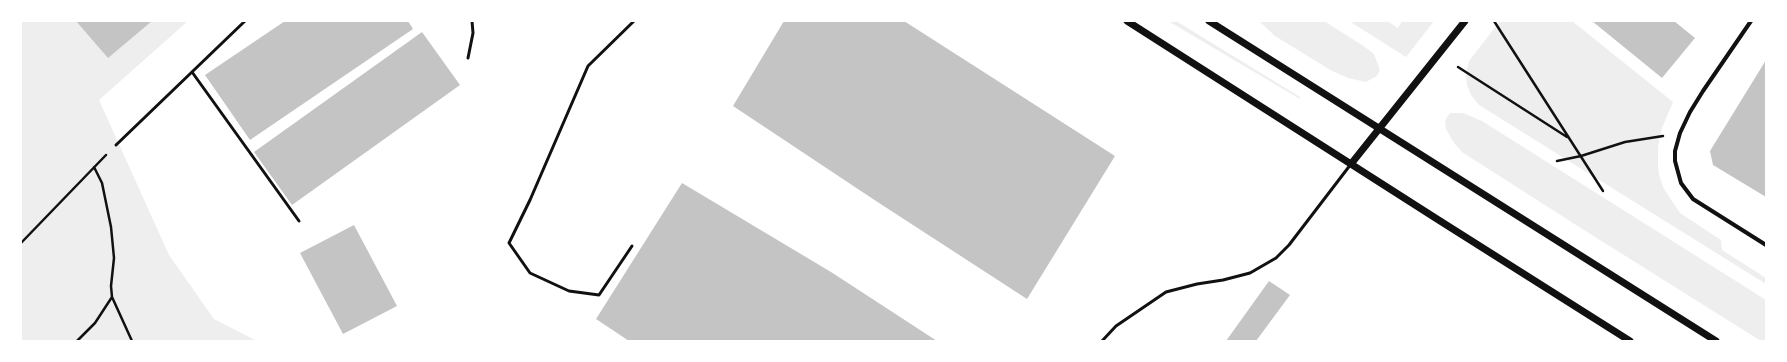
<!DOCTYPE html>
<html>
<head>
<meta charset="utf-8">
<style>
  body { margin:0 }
  #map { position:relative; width:1787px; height:362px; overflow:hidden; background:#fff; font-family:Ubuntu,sans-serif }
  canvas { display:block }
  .frame { position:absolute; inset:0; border:22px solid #fff; pointer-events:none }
</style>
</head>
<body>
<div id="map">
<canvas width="1787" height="362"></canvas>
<div class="frame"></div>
</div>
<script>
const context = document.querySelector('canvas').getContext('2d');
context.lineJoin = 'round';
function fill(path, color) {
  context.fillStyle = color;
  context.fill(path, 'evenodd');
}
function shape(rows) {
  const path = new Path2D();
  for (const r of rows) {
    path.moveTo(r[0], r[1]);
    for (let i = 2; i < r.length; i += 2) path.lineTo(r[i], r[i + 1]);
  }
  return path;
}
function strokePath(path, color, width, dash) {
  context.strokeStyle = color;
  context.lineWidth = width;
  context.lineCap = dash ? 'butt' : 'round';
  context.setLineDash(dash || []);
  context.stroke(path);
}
const green = shape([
  [21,21,188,21,99,100,169,255,214,319,257,341,21,341],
  [1168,21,1176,21,1300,97,1300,99],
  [1259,21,1324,21,1365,47,1374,54,1380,70,1377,76,1366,82,1348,78,1332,71,1275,36],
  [1349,21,1387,21,1398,28,1402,21,1434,21,1406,57],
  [1500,21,1572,21,1673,102,1662,128,1658,147,1658,164,1659,175,1664,189,1680,213,1721,240,1722,250,1766,278,1766,284,1479,105,1471,95,1467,85,1466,73,1469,61],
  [1450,113,1463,113,1482,121,1766,300,1766,341,1761,341,1576,225,1462,152,1454,143,1446,129,1445,122,1447,117]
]);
const building = shape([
  [76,21,152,21,108,58],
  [285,21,408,21,413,29,250,140,205,75],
  [784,21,904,21,1115,156,1027,299,876,201,733,106],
  [1592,21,1674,21,1695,38,1662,78],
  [422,32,460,85,292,205,254,152],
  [1766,60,1766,197,1713,165,1710,151],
  [682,183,831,272,937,341,629,341,596,319],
  [354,225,397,306,343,334,300,253],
  [1269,281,1290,295,1256,341,1226,341]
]);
const path = shape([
  [1494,21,1603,191],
  [1458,67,1567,137],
  [1557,161,1581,156,1625,142,1663,136],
  [94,167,102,183,111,227,114,258,111,286,112,297,132,341],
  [21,243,106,155],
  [77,341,95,323,112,297]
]);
const service = shape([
  [468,58,473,33,472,21],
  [192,72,299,221],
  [116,145,245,21],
  [632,246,599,295,569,291,530,273,509,243,530,200,588,66,634,21],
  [1102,341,1116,326,1166,292,1197,284,1223,280,1250,273,1276,258,1289,245,1351,164]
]);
const minor = shape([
  [1751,21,1703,91,1690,112,1680,133,1675,151,1675,161,1681,183,1693,199,1766,245]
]);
const tertiary = shape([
  [1127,21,1437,219,1630,341],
  [1209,21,1716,341],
  [1351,164,1465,21]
]);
fill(green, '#eee');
fill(building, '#c4c4c4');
strokePath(path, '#111', 2.5);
strokePath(service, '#111', 3);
strokePath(minor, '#111', 4);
strokePath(tertiary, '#111', 7);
</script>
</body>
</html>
